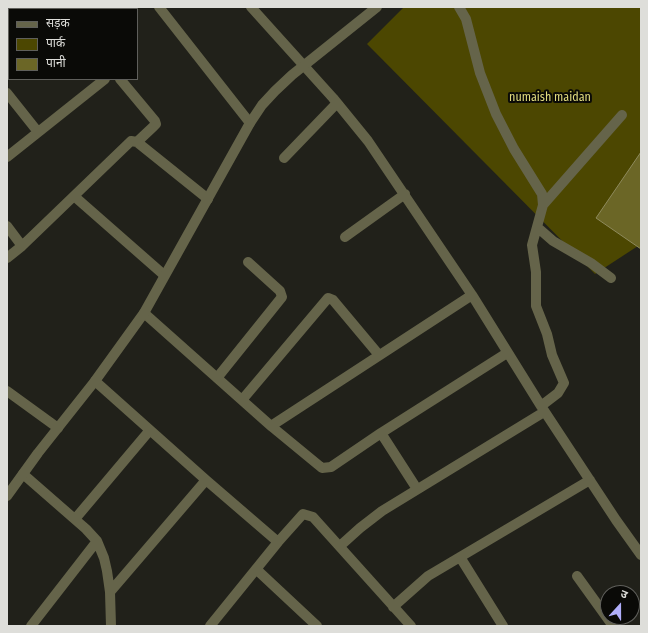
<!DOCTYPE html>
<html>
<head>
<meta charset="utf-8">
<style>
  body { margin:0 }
  #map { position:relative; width:648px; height:633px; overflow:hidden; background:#21211a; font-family:"Fira Sans Condensed","Noto Sans Devanagari",sans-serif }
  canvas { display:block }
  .frame { position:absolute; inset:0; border:8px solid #dededa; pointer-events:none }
  .legend { position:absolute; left:8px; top:8px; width:130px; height:72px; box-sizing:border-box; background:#0a0a07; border:1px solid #5f5f5b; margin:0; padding:5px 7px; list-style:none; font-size:12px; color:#dededa }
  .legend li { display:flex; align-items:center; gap:8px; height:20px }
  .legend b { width:20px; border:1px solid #5f5f5b }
  .north { position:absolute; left:600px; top:585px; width:40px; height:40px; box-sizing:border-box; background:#0a0a07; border:1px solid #5f5f5b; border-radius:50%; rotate:21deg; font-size:11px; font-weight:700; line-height:16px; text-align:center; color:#dededa }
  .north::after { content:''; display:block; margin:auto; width:14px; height:18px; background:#b0aefa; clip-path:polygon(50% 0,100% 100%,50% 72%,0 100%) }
</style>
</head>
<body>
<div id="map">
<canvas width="648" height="633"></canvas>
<div class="frame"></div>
<ul class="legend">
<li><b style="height:5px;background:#65644a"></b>सड़क</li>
<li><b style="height:11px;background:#4c4701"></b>पार्क</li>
<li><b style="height:11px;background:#6b6626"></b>पानी</li>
</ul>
<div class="north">उ</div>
</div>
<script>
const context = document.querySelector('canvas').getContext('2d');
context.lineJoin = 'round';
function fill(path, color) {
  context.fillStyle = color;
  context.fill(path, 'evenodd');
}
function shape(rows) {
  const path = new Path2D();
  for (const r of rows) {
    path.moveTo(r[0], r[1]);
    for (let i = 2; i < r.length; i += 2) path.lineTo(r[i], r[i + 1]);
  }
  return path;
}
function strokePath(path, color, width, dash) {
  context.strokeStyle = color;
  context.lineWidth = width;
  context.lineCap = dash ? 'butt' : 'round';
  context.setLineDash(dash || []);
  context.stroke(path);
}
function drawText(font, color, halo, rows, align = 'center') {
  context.font = font + ' "Fira Sans Condensed",sans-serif';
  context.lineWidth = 4;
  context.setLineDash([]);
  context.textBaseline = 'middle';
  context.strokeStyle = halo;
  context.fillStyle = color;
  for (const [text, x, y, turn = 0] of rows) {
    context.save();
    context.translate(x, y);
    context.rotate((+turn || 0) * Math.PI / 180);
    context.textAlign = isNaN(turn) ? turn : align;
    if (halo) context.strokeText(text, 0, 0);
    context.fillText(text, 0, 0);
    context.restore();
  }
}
const green = shape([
  [404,7,641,7,641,244,595,274,367,44]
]);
const water = shape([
  [641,152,641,249,596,218,641,152]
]);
const minor = shape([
  [63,7,65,9],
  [159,7,250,123],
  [251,7,333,98,368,141,472,295,541,406,616,520,641,555],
  [459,7,466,19,480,73,496,114,514,149,542,194,543,205,532,245,536,272,536,306,547,334,552,355,564,383,558,393,541,406],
  [79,9,82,7],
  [7,67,9,66],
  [120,79,155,121,156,124,154,126,137,142],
  [7,93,38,132],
  [7,157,105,79],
  [284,158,337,103],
  [74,196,164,275],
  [543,205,622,115],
  [7,226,22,246],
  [537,227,553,241,591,263,611,278],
  [345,237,405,194],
  [7,258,22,246,131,141,137,142,208,199],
  [144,313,271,426,322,468,331,467,381,433,507,353],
  [217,378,282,297,280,291,248,262],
  [95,381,206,480,278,542,210,626],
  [7,391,58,428],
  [242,400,328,298,333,300,379,355],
  [271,426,472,295],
  [381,433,417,489],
  [23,474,86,529,97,541,104,558,107,571,110,592,111,626],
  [75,519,150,430],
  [278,542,303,514,313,517,411,626],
  [340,546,360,528,382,511,544,412],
  [460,557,503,626],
  [256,569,317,626],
  [577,576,613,626],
  [110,592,206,480],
  [393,607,428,576,590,480],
  [31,626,97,541]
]);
const tertiary = shape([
  [7,496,38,453,95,381,144,313,250,123,262,105,275,91,292,75,377,7]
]);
const parkNames = [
  ["numaish maidan",550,98]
];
fill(green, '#4c4701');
fill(water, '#6b6626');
strokePath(water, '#8e8a5c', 1);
strokePath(minor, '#65644a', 10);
strokePath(tertiary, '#65644a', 10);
drawText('12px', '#e1db7f', '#0a0a07', parkNames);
</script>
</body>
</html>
